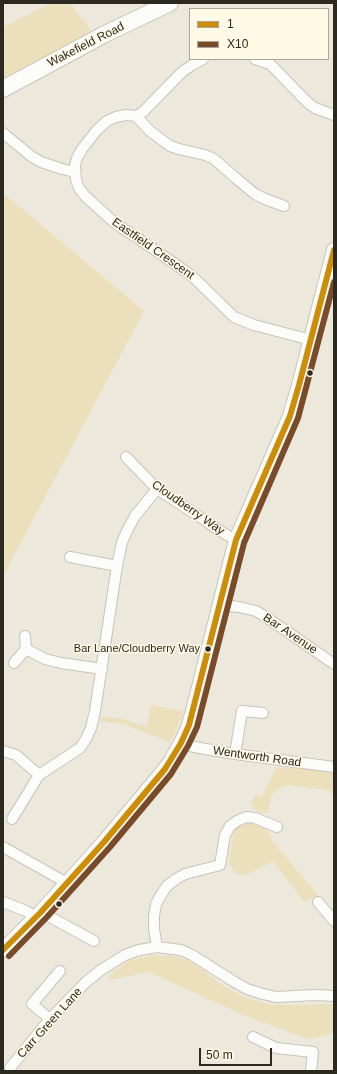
<!DOCTYPE html>
<html>
<head>
<meta charset="utf-8">
<style>
  body { margin:0 }
  #map { position:relative; width:337px; height:1074px; overflow:hidden; background:#ece8db; font-family:Helvetica,sans-serif }
  canvas { display:block }
  .frame { position:absolute; inset:0; border:4px solid #2c2920; pointer-events:none }
  .legend { position:absolute; left:189px; top:8px; width:140px; height:52px; box-sizing:border-box; background:#fff9e6; border:1px solid #aba697; margin:0; padding:5px 7px; list-style:none; font-size:12px; color:#2c2920 }
  .legend li { display:flex; align-items:center; gap:8px; height:20px }
  .legend b { width:20px; border:1px solid #aba697 }
  .scale { position:absolute; left:199px; top:1048px; width:73px; height:18px; box-sizing:border-box; border:2px solid #2c2920; border-top:0; padding-left:5px; font-size:12px; line-height:14px; white-space:nowrap; color:#2c2920; -webkit-text-stroke:3px #fff9e6; paint-order:stroke }
</style>
</head>
<body>
<div id="map">
<canvas width="337" height="1074"></canvas>
<div class="frame"></div>
<ul class="legend">
<li><b style="height:5px;background:#ce8d06"></b>1</li>
<li><b style="height:5px;background:#7a4b2a"></b>X10</li>
</ul>
<div class="scale">50 m</div>
</div>
<script>
const context = document.querySelector('canvas').getContext('2d');
context.lineJoin = 'round';
function fill(path, color) {
  context.fillStyle = color;
  context.fill(path, 'evenodd');
}
function shape(rows) {
  const path = new Path2D();
  for (const r of rows) {
    path.moveTo(r[0], r[1]);
    for (let i = 2; i < r.length; i += 2) path.lineTo(r[i], r[i + 1]);
  }
  return path;
}
function strokePath(path, color, width, dash) {
  context.strokeStyle = color;
  context.lineWidth = width;
  context.lineCap = dash ? 'butt' : 'round';
  context.setLineDash(dash || []);
  context.stroke(path);
}
function drawText(font, color, halo, rows, align = 'center') {
  context.font = font + ' Helvetica,sans-serif';
  context.lineWidth = 3;
  context.setLineDash([]);
  context.textBaseline = 'middle';
  context.strokeStyle = halo;
  context.fillStyle = color;
  for (const [text, x, y, turn = 0] of rows) {
    context.save();
    context.translate(x, y);
    context.rotate((+turn || 0) * Math.PI / 180);
    context.textAlign = isNaN(turn) ? turn : align;
    if (halo) context.strokeText(text, 0, 0);
    context.fillText(text, 0, 0);
    context.restore();
  }
}
const green = shape([
  [51,3,70,3,93,34,3,78,3,27],
  [3,193,144,311,3,576],
  [151,705,183,711,183,714,170,743,147,733,119,723,114,723,99,721,100,717,120,718,147,727],
  [276,767,334,770,334,795,328,790,288,785,278,789,271,796,268,812,259,813,253,808,252,800,256,795,262,797],
  [250,821,263,825,270,835,273,842,318,895,304,902,273,861,243,876,235,873,229,863,234,831,240,826],
  [151,955,174,956,192,962,223,986,246,998,271,1005,302,1005,320,1004,334,1005,334,1033,308,1039,241,1014,149,972,109,980,110,975,128,961]
]);
const minor = shape([
  [203,59,192,65,182,72,143,112,136,116,126,115,116,117,107,121,97,130,82,149,77,158,75,165,76,180,79,188,85,196,116,224,139,239,191,275,234,317,254,325,311,340],
  [255,59,270,64,275,69,308,103,315,108,334,115],
  [136,116,150,131,170,146,179,149,205,155,214,159,238,180,255,194,265,199,284,206],
  [3,133,31,156,41,162,62,169,75,172],
  [126,457,157,489,200,517,220,531,236,540],
  [70,557,117,566],
  [219,605,239,607,256,611,266,617,334,664],
  [25,636,26,649],
  [14,663,26,649,45,659,61,663,102,669],
  [181,743,194,747,235,754,334,767],
  [3,751,16,755,39,775],
  [235,754,242,711,263,713],
  [12,819,39,775,80,748,86,739,91,728,95,711,117,566,122,542,128,529,135,516,157,489],
  [3,847,67,883],
  [3,902,26,911,36,917],
  [318,902,334,921],
  [41,912,94,941],
  [157,947,154,929,154,916,156,904,161,895,167,886,176,879,185,874,220,865,225,835,230,826,237,821,246,817,255,818,277,827],
  [50,1019,32,1004,60,971],
  [253,1037,276,1048,313,1052,311,1071],
  [10,1068,50,1019,86,982,101,970,125,955,139,950,157,947,181,950,192,955,233,981,247,989,263,994,276,997,316,995,334,996]
]);
const secondary = shape([
  [3,950,41,912,104,842,165,769,170,762,181,743,189,725,196,699,236,540,290,416,299,385,334,250]
]);
const primary = shape([
  [3,89,105,34,170,3]
]);
const bus1 = shape([
  [3,950,41,912,104,842,165,769,181,743,189,725,236,540,290,416,299,385,334,250]
]);
const bus2 = shape([
  [9,956,47,917,110,847,171,774,188,746,197,727,244,543,298,418,334,282]
]);
const markers = [
  [310,373,3.5,"#2c2920"],
  [208,649,3.5,"#2c2920"],
  [59,904,3.5,"#2c2920"]
];
const busNames = [
  ["Bar Lane/Cloudberry Way",200,649]
];
const streetNames = [
  ["Wakefield Road",86,45,-27],
  ["Eastfield Crescent",153,249,35],
  ["Cloudberry Way",188,508,35],
  ["Bar Avenue",290,634,34],
  ["Wentworth Road",257,757,8],
  ["Carr Green Lane",50,1023,-48]
];
fill(green, '#ebdfbc');
strokePath(minor, '#c7c4ba', 12);
strokePath(secondary, '#c7c4ba', 16);
strokePath(primary, '#c7c4ba', 18);
strokePath(minor, '#fcfcfa', 10);
strokePath(secondary, '#fcfcfa', 14);
strokePath(primary, '#fcfcfa', 16);
strokePath(bus1, '#ce8d06', 6);
strokePath(bus2, '#7a4b2a', 6);
for (const [x, y, r, color] of markers) {
  const dot = new Path2D();
  dot.arc(x, y, r, 0, 2 * Math.PI);
  context.fillStyle = color;
  context.fill(dot);
  strokePath(dot, '#fff9e6', 1.5);
}
drawText('11px', '#2c2920', '#fff9e6', busNames, 'right');
drawText('12px', '#2c2920', '#fff9e6', streetNames);
</script>
</body>
</html>
